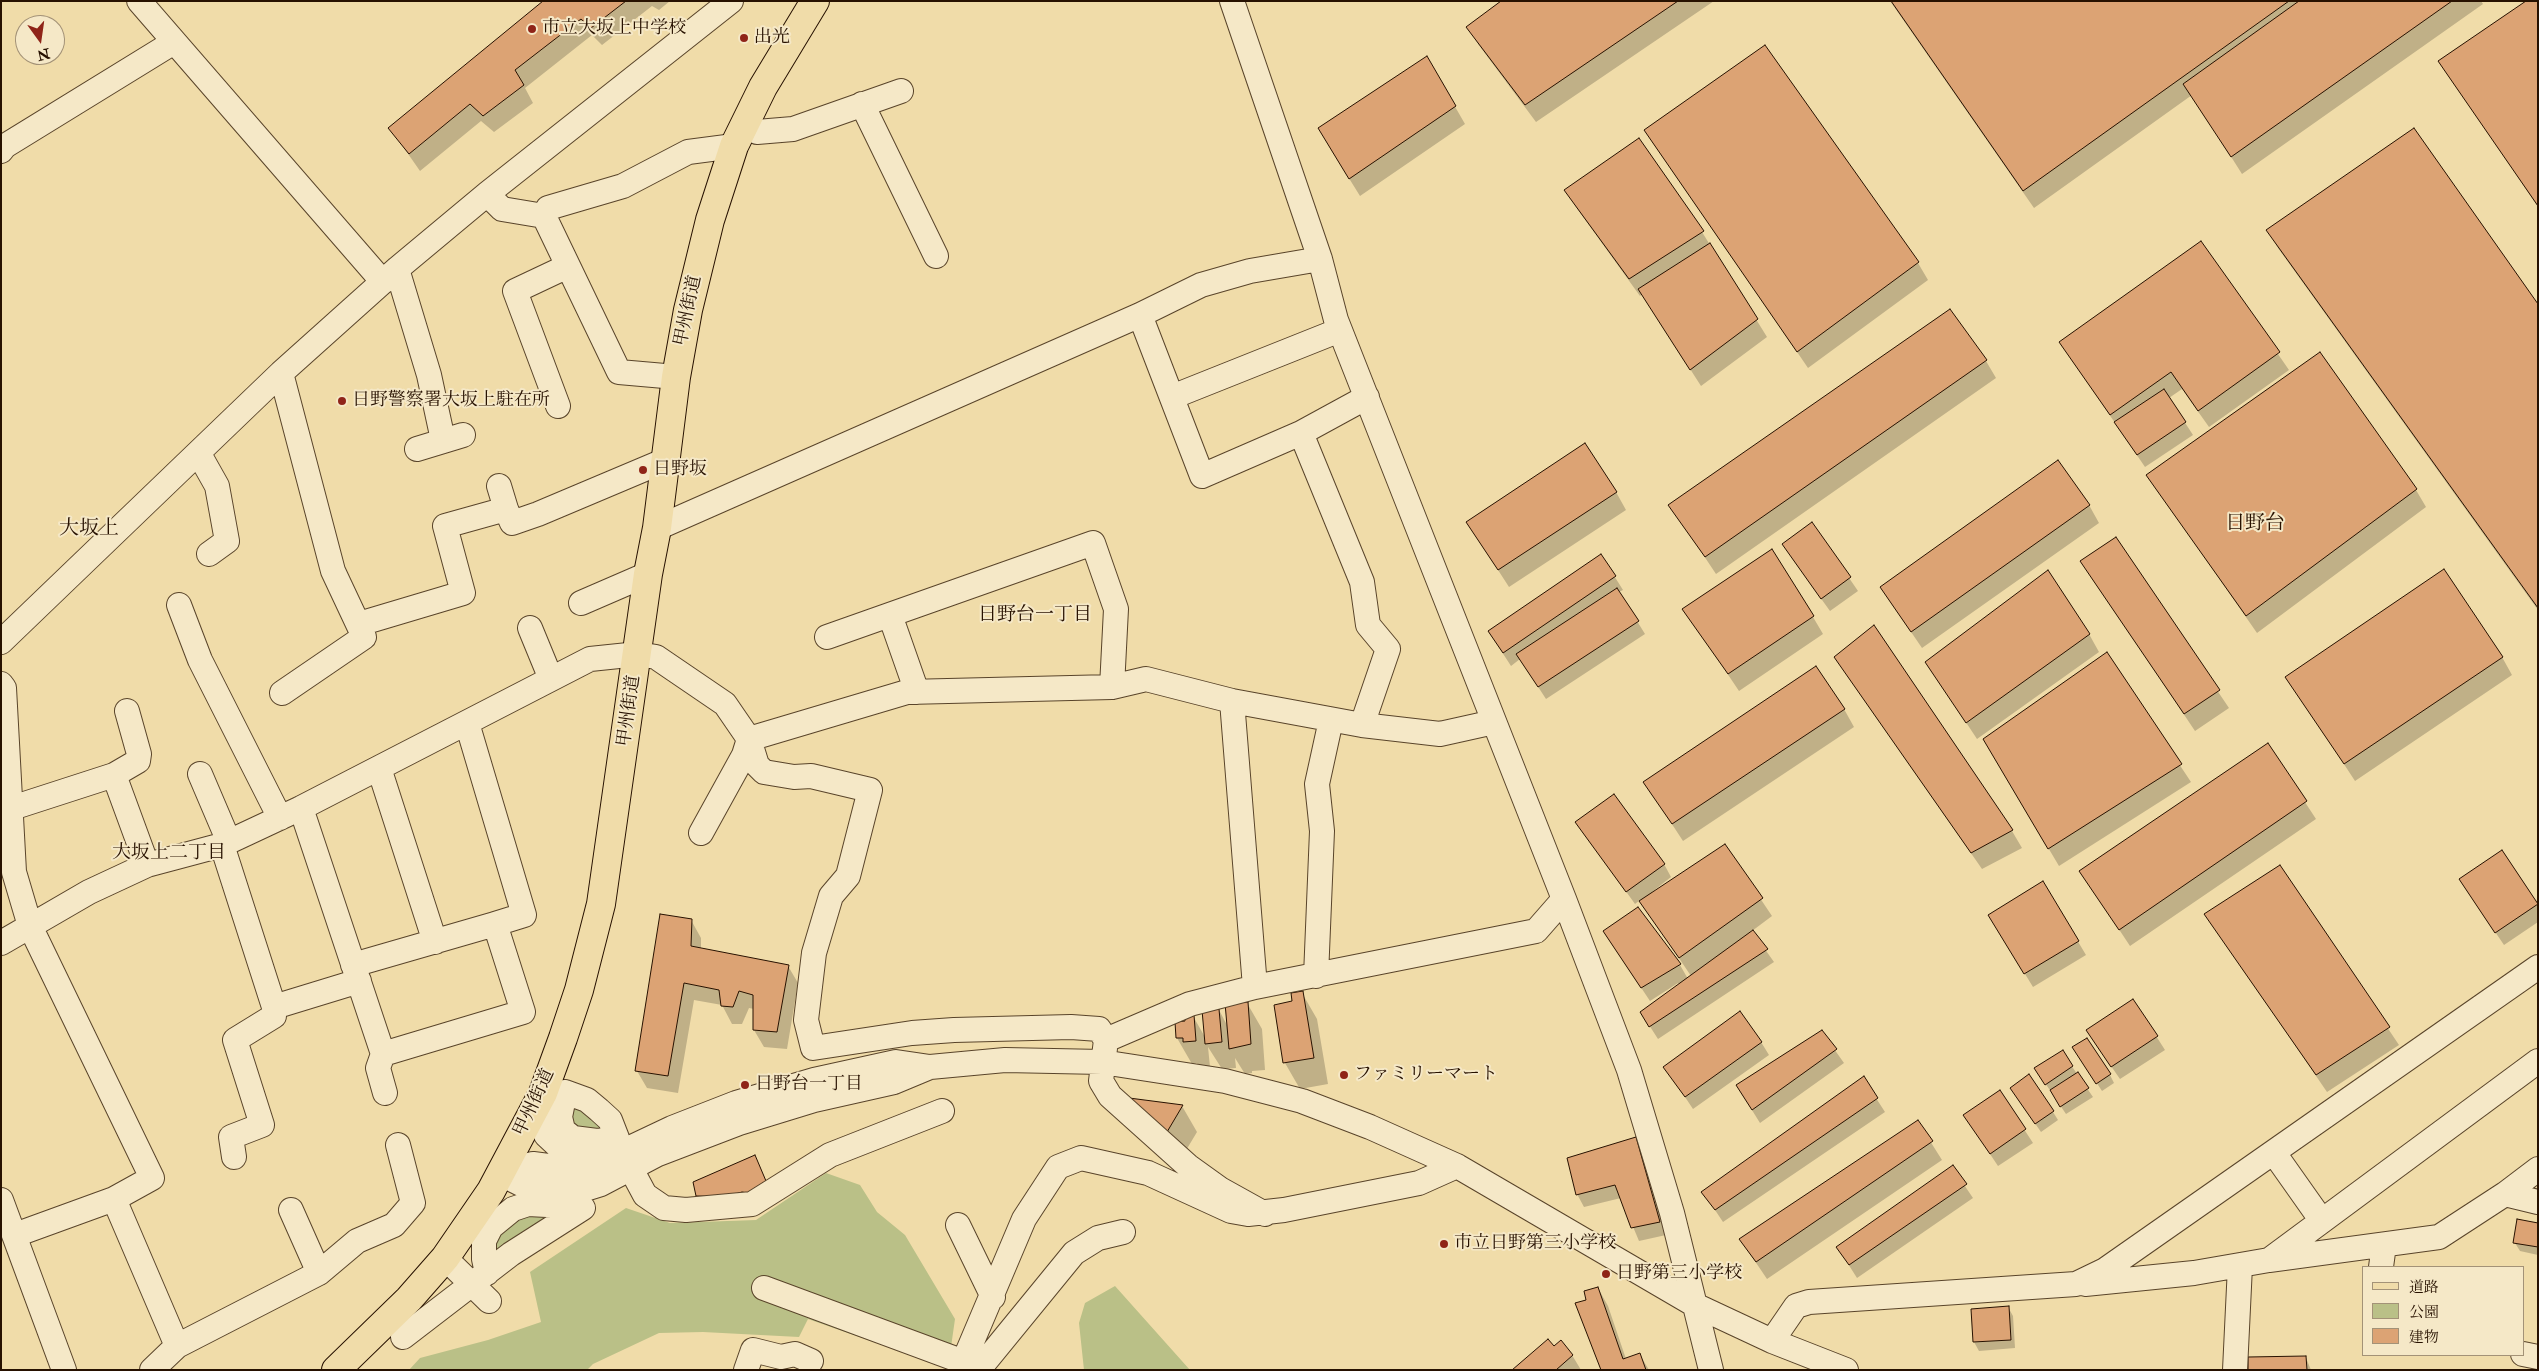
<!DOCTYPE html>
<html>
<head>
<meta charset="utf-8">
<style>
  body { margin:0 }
  #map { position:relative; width:2539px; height:1371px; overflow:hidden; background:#f0dca9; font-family:"IM FELL Double Pica","Noto Serif JP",serif }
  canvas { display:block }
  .frame { position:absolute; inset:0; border:2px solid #271100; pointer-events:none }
  .legend { position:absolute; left:2362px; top:1266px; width:162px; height:90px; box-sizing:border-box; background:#f5e8c7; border:1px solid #a39277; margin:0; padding:6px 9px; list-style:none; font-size:15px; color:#271100 }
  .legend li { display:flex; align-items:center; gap:10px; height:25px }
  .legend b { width:25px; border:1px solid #a39277 }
  .north { position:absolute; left:15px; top:15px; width:50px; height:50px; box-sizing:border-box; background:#f5e8c7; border:1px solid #a39277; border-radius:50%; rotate:166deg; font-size:14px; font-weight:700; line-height:20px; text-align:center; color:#271100 }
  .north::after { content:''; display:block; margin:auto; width:18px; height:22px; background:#8f2418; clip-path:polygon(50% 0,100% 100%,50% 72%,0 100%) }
</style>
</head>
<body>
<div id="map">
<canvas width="2539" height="1371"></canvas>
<div class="frame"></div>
<ul class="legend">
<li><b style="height:6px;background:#f0dca9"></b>道路</li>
<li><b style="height:14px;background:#bac087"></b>公園</li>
<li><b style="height:14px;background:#dca374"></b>建物</li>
</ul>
<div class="north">N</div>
</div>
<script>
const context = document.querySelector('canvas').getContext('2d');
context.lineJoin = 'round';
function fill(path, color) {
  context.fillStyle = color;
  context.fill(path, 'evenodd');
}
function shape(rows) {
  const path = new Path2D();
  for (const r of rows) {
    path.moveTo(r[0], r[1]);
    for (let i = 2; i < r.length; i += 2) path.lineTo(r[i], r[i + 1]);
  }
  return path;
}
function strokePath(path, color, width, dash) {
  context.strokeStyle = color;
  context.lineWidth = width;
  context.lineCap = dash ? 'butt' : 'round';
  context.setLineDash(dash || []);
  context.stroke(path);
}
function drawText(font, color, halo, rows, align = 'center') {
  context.font = font + ' "IM FELL Double Pica","Noto Serif JP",serif';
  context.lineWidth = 4;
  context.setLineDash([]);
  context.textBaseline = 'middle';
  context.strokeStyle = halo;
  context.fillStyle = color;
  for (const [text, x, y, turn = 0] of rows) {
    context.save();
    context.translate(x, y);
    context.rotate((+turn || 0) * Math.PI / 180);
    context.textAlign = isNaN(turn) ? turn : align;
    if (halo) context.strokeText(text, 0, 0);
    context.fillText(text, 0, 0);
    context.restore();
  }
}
const green = shape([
  [569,1101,608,1132,568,1128],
  [826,1173,860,1185,877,1212,905,1235,955,1319,948,1368,808,1319,799,1337,703,1332,659,1333,593,1364,587,1370,409,1370,420,1358,488,1340,541,1322,530,1272,626,1208,670,1223,756,1220],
  [561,1213,491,1262,494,1233,514,1216],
  [1115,1286,1190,1370,1084,1370,1079,1323,1085,1303]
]);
const shadow = shape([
  [545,1,670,1,659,10,652,6,602,45,592,35,525,88,533,103,494,132,481,121,420,171,390,128],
  [1504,1,1714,1,1536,122,1478,44,1468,27],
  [1890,1,2481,1,2483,4,2242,174,2192,95,2034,208],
  [2538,1,2538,207,2440,61],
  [1427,58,1465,124,1360,196,1329,146],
  [1646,130,1918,263,1928,280,1808,368],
  [1566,190,1702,232,1767,337,1701,386,1642,294,1640,296,1576,207],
  [2268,231,2538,306,2538,610,2278,248],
  [2201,243,2289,370,2209,427,2182,389,2169,398,2193,435,2145,467,2060,342],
  [1986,361,1996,378,1716,574,1670,505],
  [2148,476,2416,490,2426,507,2257,633],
  [1616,492,1626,510,1509,587,1467,522],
  [2089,505,2099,523,1922,648,1881,588],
  [1812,524,1858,591,1830,611,1791,557],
  [2115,539,2229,708,2195,731,2082,562],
  [1601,555,1623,590,1619,592,1645,634,1546,699,1520,659,1511,666,1489,632],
  [1684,609,1813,617,1823,634,1739,691],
  [2089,634,2099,652,1977,739,1926,662],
  [2106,654,2191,782,2059,866,1984,740],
  [1835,657,2012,831,2022,848,1982,869],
  [2502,657,2512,675,2355,781,2287,677],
  [1844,709,1854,727,1683,841,1645,783],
  [2267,744,2316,819,2130,946,2081,872],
  [1577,823,1664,864,1671,877,1652,892,1653,893,1725,846,1772,916,1752,931,1774,962,1658,1039,1649,1025,1679,985,1678,983,1650,1001,1612,944,1680,965,1688,979,1691,976,1640,900,1635,904],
  [2501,852,2538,905,2538,922,2504,945,2460,880],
  [2280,867,2399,1045,2327,1092,2206,915],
  [2043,883,2086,955,2033,987,1997,928],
  [691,920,701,938,701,949,788,966,798,983,787,1049,764,1047,754,1030,754,1009,749,1008,742,1024,732,1024,722,1005,694,1000,678,1093,647,1088,637,1071],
  [1302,993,1317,1019,1328,1084,1300,1089,1285,1063,1275,1006,1293,1002],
  [2133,1000,2165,1050,2120,1079,2095,1043],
  [1247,1003,1262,1029,1265,1070,1252,1071,1252,1073,1245,1074,1235,1058,1236,1068,1222,1069,1208,1047,1210,1067,1199,1068,1197,1063,1192,1064,1177,1038,1186,1022,1193,1016,1206,1039,1219,1010,1228,1027],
  [1822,1032,1844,1063,1760,1123,1737,1086],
  [1761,1042,1769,1055,1693,1109,1665,1067],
  [2062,1052,2093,1097,2066,1114,2041,1077],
  [2079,1056,2110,1075,2114,1083,2102,1091],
  [1863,1078,1885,1112,1723,1222,1703,1192],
  [1999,1091,2033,1143,1998,1166,1964,1115],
  [2016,1096,2053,1112,2058,1120,2041,1132],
  [1182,1106,1197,1132,1182,1157,1145,1124],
  [1918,1122,1942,1160,1767,1279,1740,1239],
  [1635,1139,1643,1152,1666,1235,1639,1241,1621,1198,1584,1207,1577,1194],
  [754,1156,773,1195,704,1209,697,1196],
  [1952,1167,1973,1198,1857,1278,1838,1248],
  [2538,1224,2538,1255,2520,1251,2515,1243],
  [1598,1288,1608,1306,1626,1359,1640,1355,1649,1370,1602,1370,1588,1301],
  [2008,1307,2013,1316,2015,1348,1979,1351,1974,1342,1972,1310],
  [1554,1348,1572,1355,1581,1370,1514,1370],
  [2306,1358,2311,1370,2249,1370]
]);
const building = shape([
  [543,1,626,1,591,28,581,19,515,70,524,85,483,116,470,104,409,154,388,128,543,1],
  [1501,1,1678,1,1525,105,1466,27,1501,1],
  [1891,1,2289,1,2023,191,1891,1],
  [2299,1,2452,1,2231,157,2183,84,2299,1],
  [2526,1,2538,1,2538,206,2438,61,2526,1],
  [1765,45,1919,262,1797,352,1644,130,1765,45],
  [1427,56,1456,106,1349,179,1318,128,1427,56],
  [2414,128,2538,304,2538,608,2266,230,2414,128],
  [1639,138,1704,231,1629,279,1564,190,1639,138],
  [2201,241,2280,352,2198,411,2171,372,2110,415,2059,342,2201,241],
  [1710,243,1758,319,1690,370,1638,289,1710,243],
  [1950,309,1987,360,1705,557,1668,505,1950,309],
  [2320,352,2417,489,2246,616,2146,475,2320,352],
  [2164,389,2186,422,2137,455,2114,422,2164,389],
  [1585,443,1617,492,1498,570,1466,522,1585,443],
  [2058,460,2090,505,1911,632,1880,587,2058,460],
  [1812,522,1851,577,1821,599,1782,544,1812,522],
  [2116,537,2220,690,2184,714,2080,561,2116,537],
  [1772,549,1814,616,1728,674,1682,609,1772,549],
  [1601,554,1616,576,1503,653,1488,631,1601,554],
  [2444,569,2503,657,2344,764,2285,677,2444,569],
  [2048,570,2090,634,1966,723,1925,662,2048,570],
  [1617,588,1639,621,1538,687,1516,654,1617,588],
  [1874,625,2013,830,1971,853,1834,657,1874,625],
  [2107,652,2182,764,2048,849,1983,739,2107,652],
  [1816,666,1845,709,1672,824,1643,782,1816,666],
  [2268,743,2307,801,2119,930,2079,871,2268,743],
  [1614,794,1665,864,1626,892,1575,822,1614,794],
  [1725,844,1763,898,1679,958,1639,901,1725,844],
  [2502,850,2538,904,2495,933,2459,879,2502,850],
  [2280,865,2390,1027,2316,1075,2204,914,2280,865],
  [2043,881,2079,941,2024,974,1988,915,2043,881],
  [1638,907,1681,964,1641,988,1603,931,1638,907],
  [660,914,692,919,691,946,789,965,777,1032,753,1030,753,995,739,991,733,1007,721,1006,719,990,684,983,668,1076,635,1071,660,914],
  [1753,930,1768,949,1649,1027,1640,1012,1753,930],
  [1303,991,1314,1058,1283,1063,1274,1005,1292,1001,1291,993,1303,991],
  [2133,999,2158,1036,2111,1067,2086,1030,2133,999],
  [1248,1002,1251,1044,1229,1049,1225,1003,1248,1002],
  [1219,1009,1222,1042,1205,1044,1202,1010,1219,1009],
  [1740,1011,1762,1042,1685,1097,1663,1067,1740,1011],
  [1194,1015,1196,1041,1183,1042,1183,1038,1176,1038,1175,1022,1185,1021,1184,1016,1194,1015],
  [1822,1030,1837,1049,1752,1110,1736,1085,1822,1030],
  [2087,1038,2111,1074,2096,1084,2072,1047,2087,1038],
  [2063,1050,2073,1066,2045,1085,2034,1068,2063,1050],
  [2078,1072,2089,1088,2060,1107,2050,1090,2078,1072],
  [2029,1074,2054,1111,2035,1124,2010,1088,2029,1074],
  [1864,1076,1878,1098,1715,1210,1701,1192,1864,1076],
  [2000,1090,2026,1129,1990,1154,1963,1115,2000,1090],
  [1129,1098,1183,1105,1167,1132,1129,1098],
  [1918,1120,1933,1141,1756,1262,1739,1239,1918,1120],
  [1636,1137,1660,1222,1631,1228,1615,1185,1576,1195,1567,1158,1636,1137],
  [755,1155,766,1181,747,1193,742,1192,726,1197,696,1196,693,1182,755,1155],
  [1953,1165,1967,1184,1849,1265,1836,1247,1953,1165],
  [2517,1219,2538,1223,2538,1247,2513,1243,2517,1219],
  [1598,1287,1623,1359,1640,1353,1646,1370,1601,1370,1575,1303,1586,1300,1584,1291,1598,1287],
  [2009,1306,2011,1340,1973,1342,1971,1309,2009,1306],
  [1548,1339,1554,1346,1561,1340,1573,1355,1556,1370,1512,1370,1548,1339],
  [2306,1356,2307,1370,2248,1370,2248,1357,2306,1356]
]);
const minor = shape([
  [139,1,383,282],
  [1232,1,1320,259,1336,320,1564,899,1629,1070,1672,1213,1711,1370],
  [862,104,936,256],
  [744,125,757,132,793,129,901,91],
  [1,151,5,146,174,42],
  [487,194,502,209,544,216,619,372,676,377],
  [544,216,548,208,623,186,688,152,734,146],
  [397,269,429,375,443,440],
  [1140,315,1202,476,1301,433,1367,397],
  [281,373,333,571,364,637,282,693],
  [1172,397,1340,330],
  [558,406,515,291,568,266],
  [1301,433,1362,582,1368,625,1388,649,1362,725],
  [417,449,463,435],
  [199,454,217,486,227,541,209,554],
  [499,486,506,509],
  [657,528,1140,315,1201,285,1250,271,1320,259],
  [581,603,648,574],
  [179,605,200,660,280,818],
  [890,615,917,692],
  [359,624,463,593,445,526,506,509,512,523,538,514,666,460],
  [530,628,551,679],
  [827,637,1093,543,1116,609,1112,687],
  [1,642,281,373,397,269,487,194,731,1],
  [1,684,4,688,14,872,30,926,152,1178,114,1199,15,1235],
  [1232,701,1255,987],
  [379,768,435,942],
  [200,774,229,842],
  [114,775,138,761,139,754,127,711],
  [12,808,114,775,147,865],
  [301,808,383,1054,523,1012,495,924,524,915,467,723],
  [701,833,744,755,749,739,907,692,1112,687,1146,679,1232,701,1362,725,1440,734,1494,722],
  [222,845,274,1007,359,981],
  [1,943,89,892,147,865,222,845,301,808,590,659,638,654,656,657,725,704,749,739,757,765,764,772,794,777,811,776,870,790,848,876,831,896,814,953,806,1020,813,1048,912,1033,954,1030,1071,1027,1099,1029,1106,1040,1101,1081,1110,1096,1188,1166,1220,1189,1265,1214],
  [353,965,495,924],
  [1316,976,1322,831,1317,784,1331,720],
  [1106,1040,1190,1004,1255,987,1536,931,1564,899],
  [383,1054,378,1068,385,1093],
  [930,1067,894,1082,814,1100,739,1123,658,1154,601,1184,585,1189,551,1190,523,1185,509,1178,503,1171,533,1164,571,1169,598,1163,672,1128,736,1103,814,1080,896,1062,930,1067,1005,1060,1102,1062,1225,1081,1302,1101,1370,1127,1457,1166,1695,1305,1772,1341,1846,1370],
  [565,1092,587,1100,599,1110,610,1120,617,1138,597,1141,573,1138,563,1130,560,1117,565,1092],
  [543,1093,542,1116,546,1135,561,1149,578,1156,598,1158,622,1152,645,1195,664,1208,686,1210,752,1204,830,1155,942,1111],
  [2274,1153,2322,1221],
  [234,1157,231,1137,262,1125,235,1040,274,1016,274,1007],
  [2505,1194,2538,1169],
  [114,1199,177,1346],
  [1,1200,64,1370],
  [291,1210,319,1273,357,1241,394,1225,413,1203,398,1145],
  [958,1225,993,1297],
  [445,1258,489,1301],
  [2272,1258,2538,1061],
  [2381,1267,2384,1245],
  [487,1273,484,1259,484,1241,491,1227,513,1209,528,1204,566,1206],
  [2085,1284,2194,1273,2269,1260,2439,1237,2505,1194,2538,1202],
  [764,1288,980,1368,1074,1253,1098,1238,1123,1232],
  [403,1337,511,1254,583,1208],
  [1772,1341,1796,1306,1809,1302,2076,1284,2105,1270,2538,967],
  [2523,1354,2538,1357],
  [152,1370,177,1346,319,1273],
  [746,1370,753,1350,781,1357,795,1354,811,1361],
  [960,1370,1024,1219,1058,1167,1081,1158,1148,1173,1231,1211,1248,1214,1284,1210,1419,1183,1457,1166],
  [2235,1370,2240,1266]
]);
const major = shape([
  [336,1370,409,1299,445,1258,491,1191,543,1093,563,1038,579,990,601,904,648,574,657,528,676,377,688,310,710,220,734,146,763,87,815,1]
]);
const markers = [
  [532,29,5,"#8f2418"],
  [744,38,5,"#8f2418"],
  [342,401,5,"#8f2418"],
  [643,470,5,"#8f2418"],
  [1344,1075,5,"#8f2418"],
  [745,1085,5,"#8f2418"],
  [1444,1244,5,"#8f2418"],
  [1606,1274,5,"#8f2418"]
];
const poiNames = [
  ["市立大坂上中学校",542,29],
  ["出光",754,38],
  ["日野警察署大坂上駐在所",352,401],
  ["日野坂",653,470],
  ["ファミリーマート",1354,1075],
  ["日野台一丁目",755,1085],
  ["市立日野第三小学校",1454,1244],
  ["日野第三小学校",1616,1274]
];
const streetNames = [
  ["甲州街道",689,311,-78],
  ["甲州街道",630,711,-82],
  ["甲州街道",535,1103,-65]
];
const neighbourhoodNames = [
  ["日野台一丁目",1035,616],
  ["大坂上二丁目",169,854]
];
const quarterNames = [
  ["日野台",2255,525],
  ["大坂上",89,530]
];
fill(green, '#bac087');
fill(shadow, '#0003');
fill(building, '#dca374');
strokePath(building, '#271100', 1);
strokePath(minor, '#59442a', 26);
strokePath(major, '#271100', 30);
strokePath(minor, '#f5e8c7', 24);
strokePath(major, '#f0dca9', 28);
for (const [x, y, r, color] of markers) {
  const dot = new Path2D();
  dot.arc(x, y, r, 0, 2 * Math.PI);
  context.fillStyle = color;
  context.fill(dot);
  strokePath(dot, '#f5e8c7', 2);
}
drawText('18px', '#271100', '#f5e8c7', poiNames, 'left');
drawText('18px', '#271100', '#f5e8c7', streetNames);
drawText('19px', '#271100', '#f5e8c7', neighbourhoodNames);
drawText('20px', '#271100', '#f5e8c7', quarterNames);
</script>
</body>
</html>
